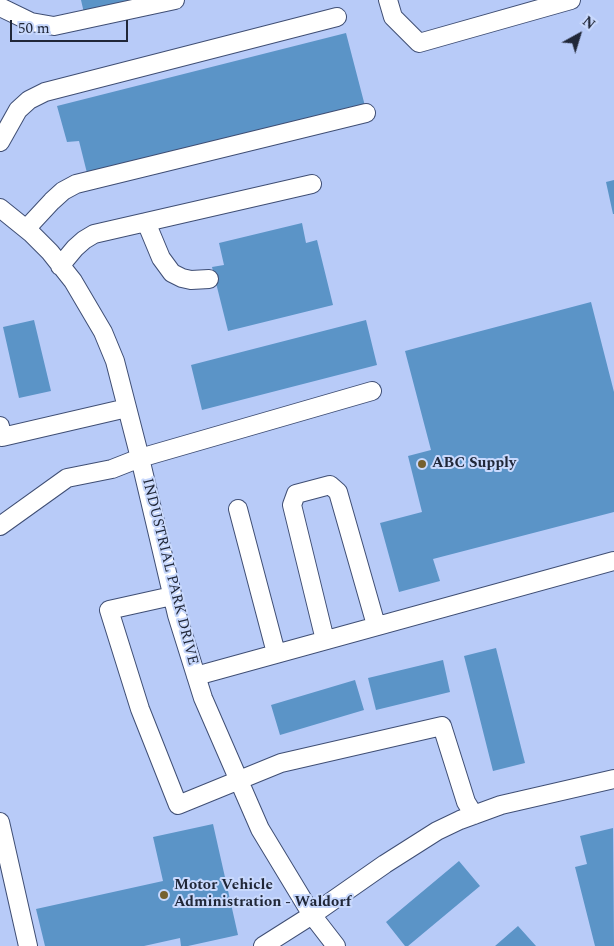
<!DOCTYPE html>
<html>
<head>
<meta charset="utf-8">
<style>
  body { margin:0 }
  #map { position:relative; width:614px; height:946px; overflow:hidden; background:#b8cbf8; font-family:Spectral,serif }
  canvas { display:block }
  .north { position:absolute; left:554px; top:10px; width:50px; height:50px; -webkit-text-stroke:4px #c9d9fd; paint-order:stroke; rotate:39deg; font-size:14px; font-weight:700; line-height:20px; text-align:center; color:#202738 }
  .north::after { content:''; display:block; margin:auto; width:18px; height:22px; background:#202738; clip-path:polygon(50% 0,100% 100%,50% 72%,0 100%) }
  .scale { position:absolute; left:10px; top:20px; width:118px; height:22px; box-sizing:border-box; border:2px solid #202738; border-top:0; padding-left:6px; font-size:15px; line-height:18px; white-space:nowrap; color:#202738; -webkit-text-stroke:4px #c9d9fd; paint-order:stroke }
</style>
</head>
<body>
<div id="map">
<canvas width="614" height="946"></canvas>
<div class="north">N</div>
<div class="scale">50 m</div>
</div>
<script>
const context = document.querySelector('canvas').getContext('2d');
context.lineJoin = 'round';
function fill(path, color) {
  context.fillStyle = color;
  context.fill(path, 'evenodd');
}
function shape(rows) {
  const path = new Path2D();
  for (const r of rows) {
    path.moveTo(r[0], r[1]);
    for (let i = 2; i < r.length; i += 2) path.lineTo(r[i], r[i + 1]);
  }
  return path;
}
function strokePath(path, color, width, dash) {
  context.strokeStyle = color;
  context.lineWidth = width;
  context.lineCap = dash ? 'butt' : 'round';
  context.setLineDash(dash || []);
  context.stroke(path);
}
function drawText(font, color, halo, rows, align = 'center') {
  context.font = font + ' Spectral,serif';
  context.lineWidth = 4;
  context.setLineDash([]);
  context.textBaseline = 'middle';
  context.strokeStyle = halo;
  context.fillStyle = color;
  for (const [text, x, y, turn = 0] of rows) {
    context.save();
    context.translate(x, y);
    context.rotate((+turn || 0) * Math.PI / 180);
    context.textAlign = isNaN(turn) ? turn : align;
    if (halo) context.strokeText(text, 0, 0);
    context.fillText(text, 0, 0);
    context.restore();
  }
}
const building = shape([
  [81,0,139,0,84,13],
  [346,33,365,106,88,177,79,141,67,142,57,106],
  [614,180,614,214,613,214,606,182],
  [302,223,306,243,317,240,333,305,228,331,212,267,224,265,219,243],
  [591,302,614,392,614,512,433,559,440,581,399,592,380,523,422,512,408,456,431,450,405,351],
  [34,320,51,391,19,398,3,327],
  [366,320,377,365,202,410,191,365],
  [496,648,525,763,493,771,464,656],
  [443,660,450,692,376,710,368,678],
  [355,680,364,710,280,735,271,705],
  [213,824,238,935,188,946,181,946,180,938,144,946,45,946,36,909,163,881,153,837],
  [613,828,614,946,595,946,575,867,587,864,580,836],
  [459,861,480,886,408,946,405,946,386,922],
  [518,926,536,946,495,946]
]);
const minor = shape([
  [388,0,393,17,419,43,571,0],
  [0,7,31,22,54,26,175,0],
  [0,142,18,110,29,100,45,92,337,17],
  [0,208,31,233,50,252,73,281,103,332,115,361,140,458,177,615,203,698,260,829,312,915,336,946],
  [146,222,161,258,172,273,182,278,191,280,209,279],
  [26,229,52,201,63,191,76,184,366,113],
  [60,266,75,248,84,240,94,234,312,184],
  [0,426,2,437,127,408],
  [238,509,276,653],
  [0,526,67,478,112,469,140,458,372,391],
  [172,596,109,610,140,709,178,805,281,763,442,726,466,802,474,815],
  [325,640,292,505,296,494,330,485,338,492,376,625],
  [196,676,614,561],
  [0,822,28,946],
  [263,946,312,915,385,864,437,831,460,820,501,805,614,779]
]);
const markers = [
  [422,464,5,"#766130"],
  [164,895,5,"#766130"]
];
const poiNames = [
  ["ABC Supply",432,464],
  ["Motor Vehicle",174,886],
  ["Administration - Waldorf",174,903]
];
const streetNames = [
  ["INDUSTRIAL PARK DRIVE",169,572,76]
];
fill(building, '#5b94c7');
strokePath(minor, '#3f4e74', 20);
strokePath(minor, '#fff', 18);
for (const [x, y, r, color] of markers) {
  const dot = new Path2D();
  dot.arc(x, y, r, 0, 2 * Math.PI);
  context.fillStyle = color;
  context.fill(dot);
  strokePath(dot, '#c9d9fd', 2);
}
drawText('bold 15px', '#202738', '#c9d9fd', poiNames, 'left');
drawText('15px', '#202738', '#c9d9fd', streetNames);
</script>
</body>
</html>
